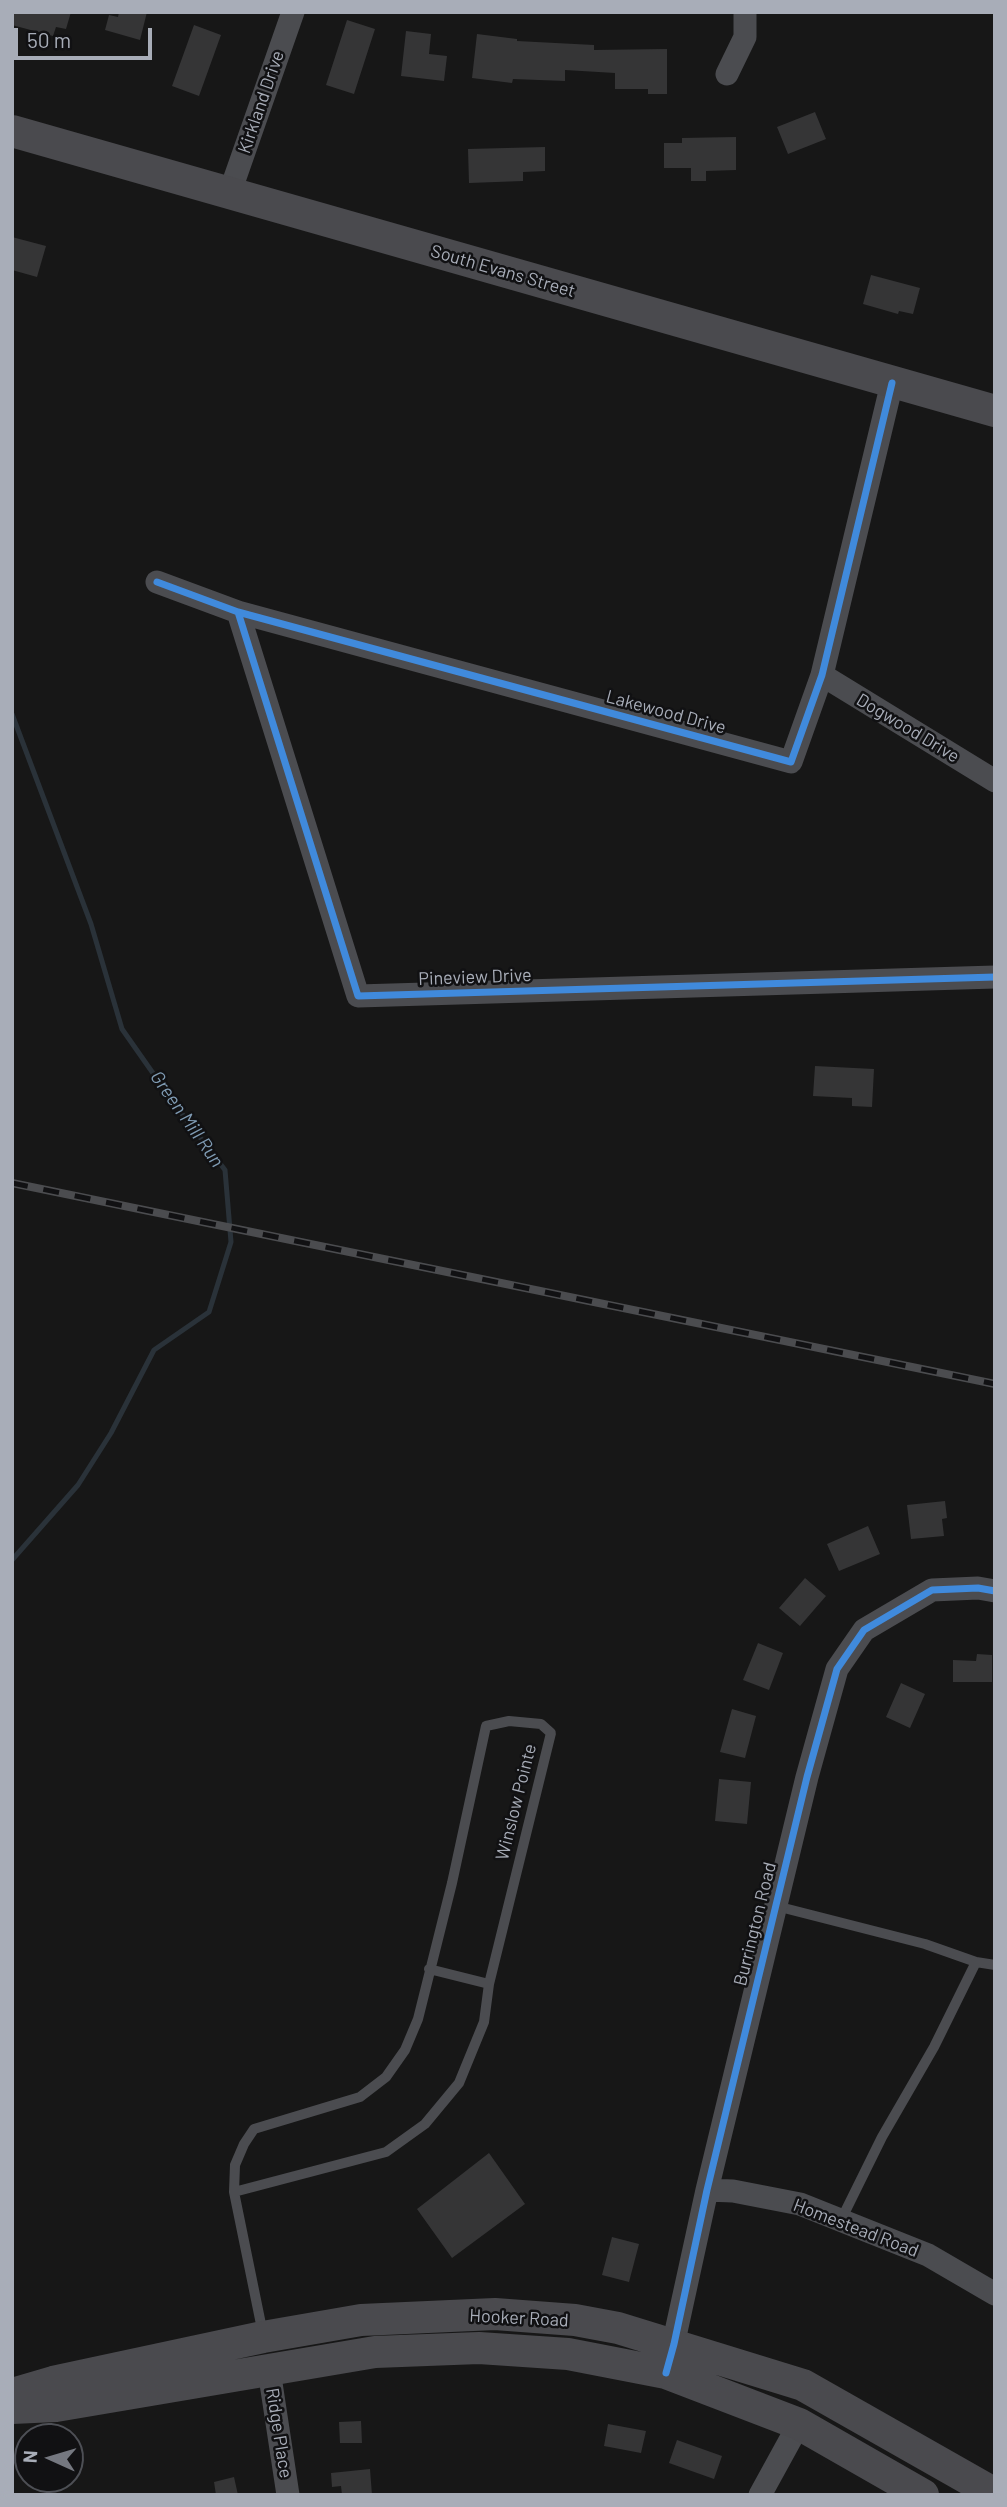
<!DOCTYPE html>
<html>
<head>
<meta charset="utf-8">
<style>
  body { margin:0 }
  #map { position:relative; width:1007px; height:2507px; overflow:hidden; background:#171717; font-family:Barlow,sans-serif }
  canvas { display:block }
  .frame { position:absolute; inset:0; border:14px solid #a8adb8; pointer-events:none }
  .north { position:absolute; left:14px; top:2423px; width:70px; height:70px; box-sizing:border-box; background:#111113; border:2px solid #4d4f55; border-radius:50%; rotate:274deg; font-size:19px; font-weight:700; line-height:28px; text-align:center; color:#a8adb8 }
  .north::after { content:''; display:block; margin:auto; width:24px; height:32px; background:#757880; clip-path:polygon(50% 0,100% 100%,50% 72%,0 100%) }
  .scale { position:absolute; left:14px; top:28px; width:138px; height:32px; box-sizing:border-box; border:4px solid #a8adb8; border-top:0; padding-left:9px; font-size:21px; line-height:24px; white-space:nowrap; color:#a8adb8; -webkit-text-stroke:5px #111113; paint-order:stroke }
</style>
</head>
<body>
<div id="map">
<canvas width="1007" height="2507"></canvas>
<div class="frame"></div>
<div class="north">N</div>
<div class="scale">50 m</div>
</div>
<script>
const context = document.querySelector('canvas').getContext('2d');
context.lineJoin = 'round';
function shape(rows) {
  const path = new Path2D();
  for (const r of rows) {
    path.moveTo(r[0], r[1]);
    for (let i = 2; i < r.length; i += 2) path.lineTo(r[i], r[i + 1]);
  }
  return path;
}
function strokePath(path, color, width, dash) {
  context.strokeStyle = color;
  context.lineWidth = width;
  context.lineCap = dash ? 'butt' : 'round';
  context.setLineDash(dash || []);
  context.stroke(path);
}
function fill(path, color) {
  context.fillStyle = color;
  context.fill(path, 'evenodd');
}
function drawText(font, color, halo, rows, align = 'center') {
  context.font = font + ' Barlow,sans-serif';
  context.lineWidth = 5;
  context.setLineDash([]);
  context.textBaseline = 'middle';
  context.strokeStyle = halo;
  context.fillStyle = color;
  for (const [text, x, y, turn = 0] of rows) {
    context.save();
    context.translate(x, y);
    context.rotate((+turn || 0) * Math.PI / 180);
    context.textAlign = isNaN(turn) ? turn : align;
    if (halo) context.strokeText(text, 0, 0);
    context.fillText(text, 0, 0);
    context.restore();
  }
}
const stream = shape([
  [12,714,91,924,122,1029,176,1106,225,1170,231,1242,209,1312,154,1350,111,1433,78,1485,12,1560]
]);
const building = shape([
  [12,12,71,12,66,29,56,27,53,36,12,25],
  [119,12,147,12,140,40,105,30,109,15,118,17],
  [347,20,375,29,354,94,326,85],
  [194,25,221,35,199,96,172,86],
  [406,31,431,34,429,54,447,56,444,81,401,76],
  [477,34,517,39,517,41,594,45,594,50,667,49,667,94,648,94,648,89,615,89,615,73,565,70,565,81,513,79,512,83,472,78],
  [815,112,826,139,788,154,777,127],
  [736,137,736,170,706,171,706,181,691,181,691,168,664,168,664,143,682,143,682,138],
  [545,147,545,171,523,172,523,181,469,183,468,149],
  [12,237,46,246,37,277,12,270],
  [871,275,920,288,913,314,899,311,898,314,863,304],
  [815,1066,874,1069,872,1107,852,1106,852,1098,813,1096],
  [945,1501,947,1518,942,1519,944,1536,911,1539,907,1505],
  [868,1526,880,1554,839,1571,827,1544],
  [805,1578,826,1596,800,1626,779,1608],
  [758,1643,783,1653,769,1690,743,1680],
  [977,1654,992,1655,992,1682,953,1682,953,1660,976,1661],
  [901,1683,925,1694,910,1728,886,1717],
  [732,1709,756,1716,745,1758,720,1752],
  [719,1779,751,1782,747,1824,715,1821],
  [489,2153,525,2204,452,2258,417,2209],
  [612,2237,639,2244,629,2282,602,2275],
  [361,2421,362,2443,340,2443,339,2422],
  [608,2424,646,2431,641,2453,604,2446],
  [677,2440,722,2456,714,2479,669,2463],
  [370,2469,372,2495,342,2495,341,2486,332,2487,331,2473],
  [234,2477,238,2495,216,2495,214,2482]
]);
const lane = shape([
  [776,1906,925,1944,976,1962,995,1965],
  [429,1969,489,1984],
  [234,2192,386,2152,425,2124,459,2083,484,2022,489,1984,551,1733,541,1724,509,1721,486,1726,452,1883,418,2019,405,2050,386,2077,360,2097,254,2129,244,2144,235,2165,234,2192,263,2334],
  [841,2220,882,2137,934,2047,976,1962]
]);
const street = shape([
  [727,74,745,37,745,12],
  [230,192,293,12],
  [157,582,238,612,791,762,822,675,892,383],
  [238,612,358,996,995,977],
  [822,675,995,781],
  [707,2190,733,2191,800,2204,928,2255,995,2294],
  [670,2359,707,2190,807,1777,837,1669,864,1630,932,1590,978,1588,995,1591],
  [269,2370,288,2495],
  [760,2495,799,2424]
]);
const secondary = shape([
  [12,131,995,411],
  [12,2394,53,2382,263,2337,361,2320,495,2314,575,2320,618,2328,803,2385,995,2494],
  [12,2408,56,2406,375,2352,479,2348,568,2354,666,2373,799,2424,923,2495]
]);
const rail = shape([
  [12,1183,995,1384]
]);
const cycleway = shape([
  [157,582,238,612,791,762,822,675,892,383],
  [238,612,358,996,995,977],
  [666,2373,674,2344,707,2190,807,1777,837,1669,864,1630,932,1590,978,1588,995,1591]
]);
const streetNames = [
  ["Kirkland Drive",261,102,-71],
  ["South Evans Street",503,271,16],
  ["Lakewood Drive",666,712,15],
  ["Dogwood Drive",908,728,31],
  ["Pineview Drive",475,977,-2],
  ["Winslow Pointe",516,1802,-76],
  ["Burrington Road",755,1924,-76],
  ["Homestead Road",856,2228,21],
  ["Hooker Road",519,2318,3],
  ["Ridge Place",279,2433,81]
];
const waterNames = [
  ["Green Mill Run",187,1119,55]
];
strokePath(stream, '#2a3239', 5);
fill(building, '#353536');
strokePath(lane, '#4b4c50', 10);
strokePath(street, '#4b4c50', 23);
strokePath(secondary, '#4a4a4e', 32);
strokePath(rail, '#4b4c4f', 8);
strokePath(rail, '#111113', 5, [16]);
strokePath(cycleway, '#408adc', 7);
drawText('18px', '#a8adb8', '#111113', streetNames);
drawText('italic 19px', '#7f9bb3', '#111113', waterNames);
</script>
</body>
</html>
